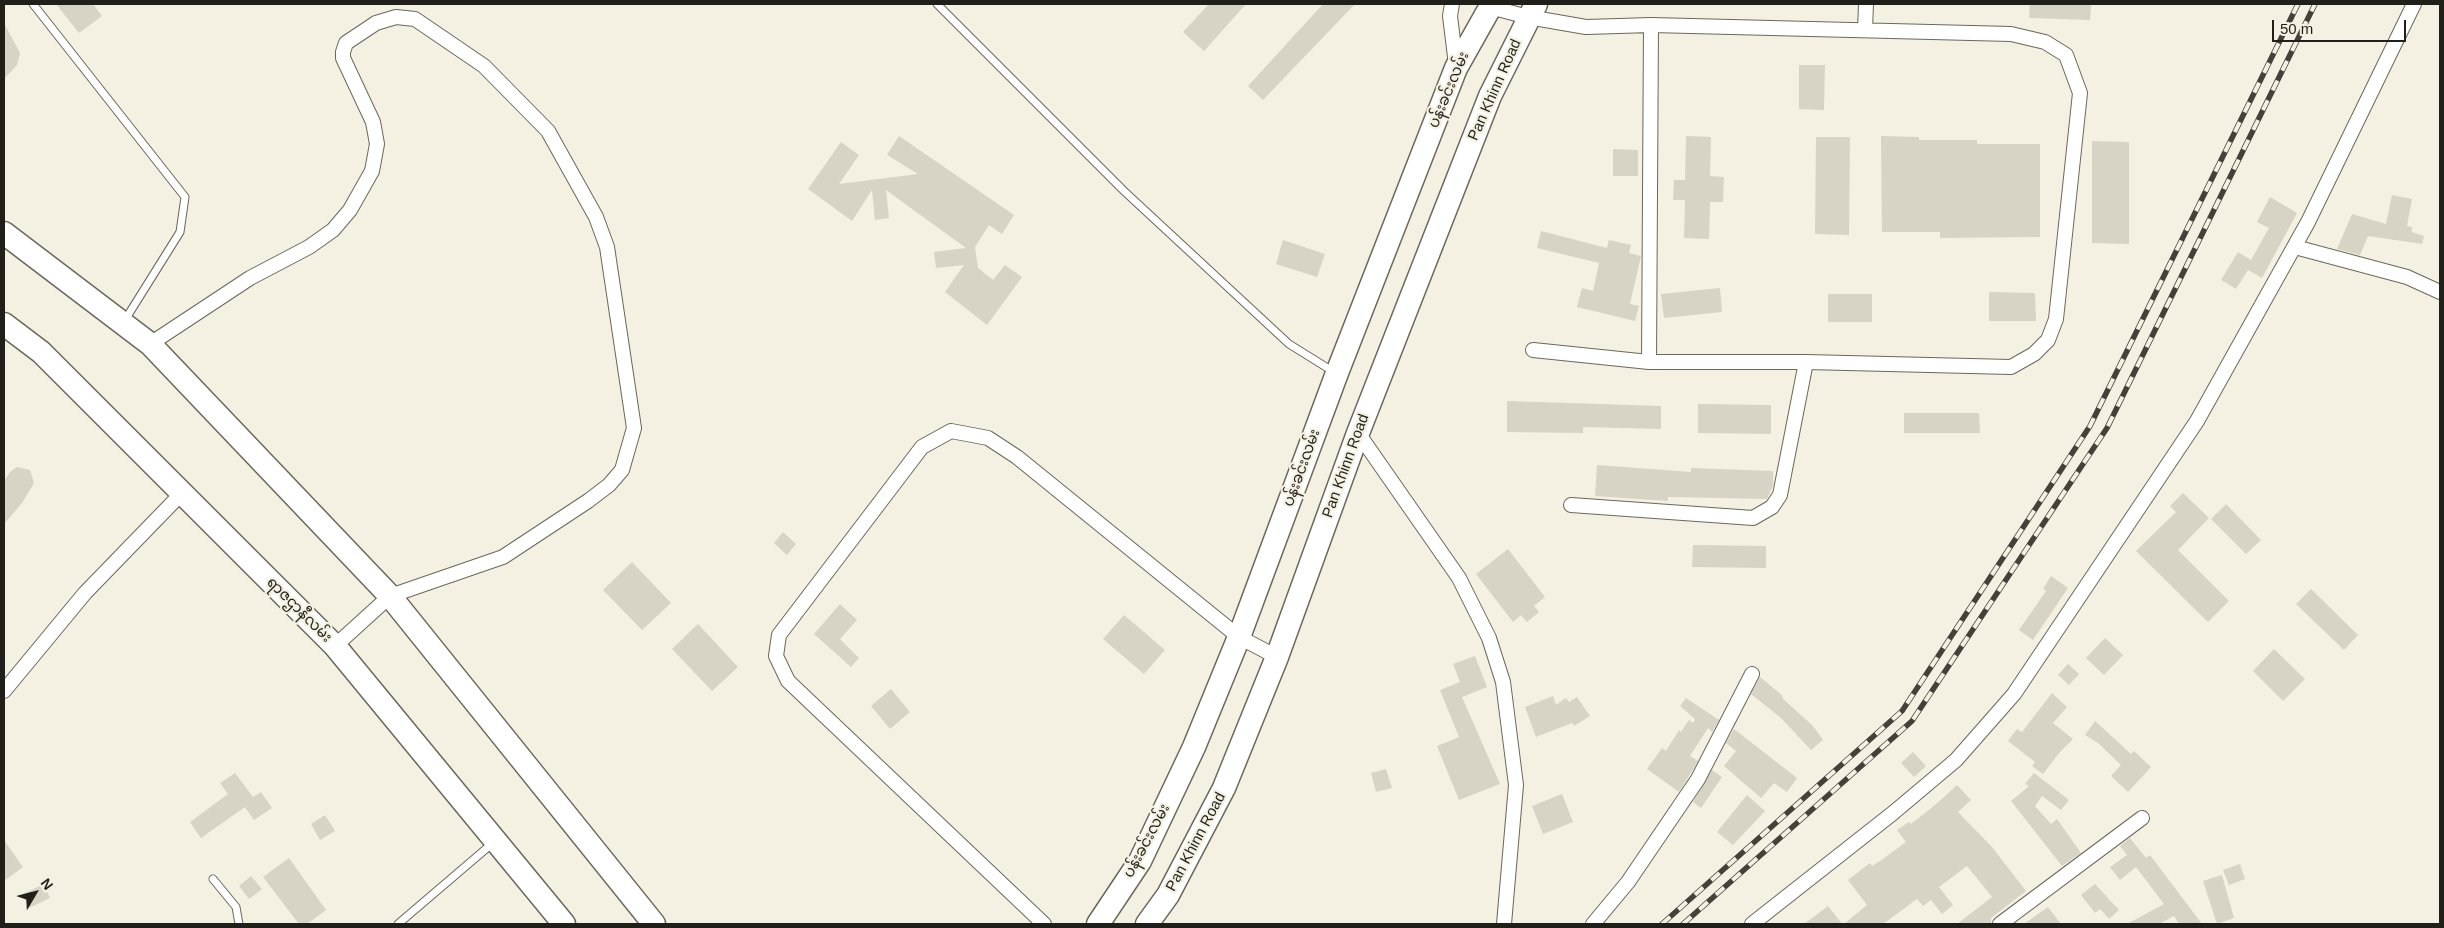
<!DOCTYPE html>
<html>
<head>
<meta charset="utf-8">
<style>
  body { margin:0 }
  #map { position:relative; width:2444px; height:928px; overflow:hidden; background:#f5f1e2; font-family:Helvetica,sans-serif }
  canvas { display:block }
  .frame { position:absolute; inset:0; border:5px solid #211f1a; pointer-events:none }
  .north { position:absolute; left:10px; top:868px; width:50px; height:50px; -webkit-text-stroke:4px #f5f1e2; paint-order:stroke; rotate:53deg; font-size:14px; font-weight:700; line-height:20px; text-align:center; color:#211f1a }
  .north::after { content:''; display:block; margin:auto; width:18px; height:22px; background:#211f1a; clip-path:polygon(50% 0,100% 100%,50% 72%,0 100%) }
  .scale { position:absolute; left:2272px; top:20px; width:134px; height:22px; box-sizing:border-box; border:2px solid #211f1a; border-top:0; padding-left:6px; font-size:15px; line-height:18px; white-space:nowrap; color:#211f1a; -webkit-text-stroke:4px #f5f1e2; paint-order:stroke }
</style>
</head>
<body>
<div id="map">
<canvas width="2444" height="928"></canvas>
<div class="frame"></div>
<div class="north">N</div>
<div class="scale">50 m</div>
</div>
<script>
const context = document.querySelector('canvas').getContext('2d');
context.lineJoin = 'round';
function fill(path, color) {
  context.fillStyle = color;
  context.fill(path, 'evenodd');
}
function shape(rows) {
  const path = new Path2D();
  for (const r of rows) {
    path.moveTo(r[0], r[1]);
    for (let i = 2; i < r.length; i += 2) path.lineTo(r[i], r[i + 1]);
  }
  return path;
}
function strokePath(path, color, width, dash) {
  context.strokeStyle = color;
  context.lineWidth = width;
  context.lineCap = dash ? 'butt' : 'round';
  context.setLineDash(dash || []);
  context.stroke(path);
}
function drawText(font, color, halo, rows, align = 'center') {
  context.font = font + ' Helvetica,"Noto Sans Myanmar",sans-serif';
  context.lineWidth = 4.5;
  context.setLineDash([]);
  context.textBaseline = 'middle';
  context.strokeStyle = halo;
  context.fillStyle = color;
  for (const [text, x, y, turn = 0] of rows) {
    context.save();
    context.translate(x, y);
    context.rotate((+turn || 0) * Math.PI / 180);
    context.textAlign = isNaN(turn) ? turn : align;
    if (halo) context.strokeText(text, 0, 0);
    context.fillText(text, 0, 0);
    context.restore();
  }
}
const building = shape([
  [56,4,93,4,102,16,79,33],
  [1209,4,1246,4,1204,51,1183,32],
  [1323,4,1355,4,1263,100,1248,86],
  [2030,4,2091,4,2090,20,2029,18],
  [4,23,20,53,17,65,4,79],
  [1799,65,1825,65,1824,110,1799,109],
  [899,136,1014,215,1002,234,989,225,975,247,978,268,993,280,1005,265,1022,277,987,325,945,292,964,265,936,268,934,252,966,248,886,190,889,218,875,220,872,190,852,221,808,189,841,142,859,155,839,184,918,174,887,155],
  [1686,136,1711,137,1710,176,1724,177,1723,202,1710,202,1709,239,1684,238,1685,200,1673,200,1674,180,1685,180],
  [1881,136,1919,137,1919,140,1977,140,1977,144,2040,144,2040,237,1940,238,1940,232,1882,232],
  [1816,137,1850,137,1849,235,1815,234],
  [2092,141,2129,142,2129,244,2092,243],
  [1613,149,1638,150,1638,176,1613,176],
  [2392,195,2412,199,2407,226,2412,227,2412,232,2424,236,2422,244,2368,236,2360,255,2337,249,2352,214,2386,224],
  [2270,197,2297,213,2262,278,2248,270,2236,289,2221,280,2238,252,2251,260,2269,228,2257,222],
  [1541,231,1607,248,1609,240,1631,245,1629,253,1641,256,1630,304,1639,306,1635,321,1577,307,1582,288,1593,291,1599,263,1537,248],
  [1283,240,1325,254,1317,277,1276,264],
  [1720,288,1722,312,1664,318,1661,294],
  [1989,292,2035,293,2036,321,1989,321],
  [1828,294,1872,294,1872,322,1828,322],
  [1507,401,1661,406,1661,429,1583,427,1583,433,1507,432],
  [1698,404,1771,405,1771,434,1698,433],
  [1904,413,1979,413,1980,433,1904,433],
  [1597,465,1691,472,1691,468,1773,471,1773,485,1767,499,1668,497,1668,501,1595,496],
  [17,467,30,470,34,483,22,503,4,524,4,481,10,472],
  [2183,493,2209,518,2178,550,2229,601,2208,622,2136,551,2176,512,2170,506],
  [2226,504,2261,540,2246,554,2211,519],
  [783,532,796,544,787,555,774,543],
  [1693,545,1766,546,1766,568,1692,567],
  [1508,549,1545,597,1534,606,1539,612,1527,622,1521,615,1513,622,1476,574],
  [632,562,671,603,642,630,603,590],
  [2051,576,2068,588,2033,640,2019,630,2046,591,2043,589],
  [2311,589,2358,635,2344,650,2296,604],
  [840,604,857,620,840,639,859,658,851,667,814,634],
  [1124,615,1165,650,1144,674,1103,639],
  [698,624,738,667,712,691,672,649],
  [2105,638,2123,655,2104,675,2086,658],
  [2274,649,2305,679,2283,701,2253,671],
  [1475,656,1487,687,1462,697,1500,784,1459,800,1437,746,1459,737,1440,690,1460,682,1453,664],
  [2068,664,2079,674,2069,685,2058,675],
  [1760,677,1783,696,1782,698,1813,726,1823,740,1811,750,1781,718,1751,694],
  [891,689,910,712,890,729,871,706],
  [2052,693,2067,707,2053,723,2073,739,2060,752,2043,774,2032,766,2035,762,2008,741,2017,729,2022,732],
  [1553,696,1556,705,1566,698,1569,702,1577,697,1590,716,1574,726,1572,723,1536,737,1525,707],
  [1686,698,1719,720,1712,732,1708,728,1690,756,1698,761,1679,792,1647,769,1662,748,1666,751,1679,730,1681,732,1689,720,1693,723,1695,719,1680,706],
  [2095,721,2131,754,2134,751,2151,767,2128,792,2111,776,2121,765,2098,743,2085,735],
  [1734,729,1797,778,1787,792,1774,783,1761,798,1724,766,1736,751,1726,743],
  [1913,752,1926,766,1914,777,1901,763],
  [1386,769,1392,788,1376,792,1371,773],
  [1712,770,1722,777,1701,808,1693,802],
  [235,773,253,797,261,792,272,808,254,820,245,807,201,838,190,822,228,794,220,783],
  [2034,773,2069,800,2061,810,2042,796,2035,806,2051,824,2057,819,2081,853,2062,866,2011,801,2029,786,2025,784],
  [1957,785,1971,800,1958,812,1992,847,2026,891,1991,918,1991,924,1957,924,1992,897,1967,866,1939,887,1953,905,1942,914,1931,900,1923,906,1917,899,1883,924,1844,924,1867,905,1848,880,1870,863,1872,866,1883,859,1906,842,1897,830,1909,822,1911,824,1935,805],
  [1562,794,1573,822,1543,834,1532,806],
  [1747,795,1765,811,1733,845,1717,832],
  [325,815,335,831,320,840,311,824],
  [2130,838,2146,858,2150,855,2202,924,2179,924,2174,916,2159,924,2127,924,2164,904,2136,867,2120,880,2110,867,2127,855,2120,846],
  [4,840,23,867,4,881],
  [289,858,326,910,307,924,299,924,263,877],
  [2240,864,2245,879,2229,885,2223,870],
  [2222,875,2234,918,2217,924,2203,881],
  [251,876,262,889,249,899,239,886],
  [44,884,50,898,29,908,23,894],
  [2095,884,2119,910,2109,919,2100,909,2095,913,2081,895],
  [1828,906,1842,924,1804,924],
  [2048,907,2061,924,2024,924]
]);
const lane = shape([
  [33,4,185,197,180,232,125,320],
  [937,4,1124,191,1289,344,1334,372],
  [213,879,236,907,239,924],
  [398,924,494,842]
]);
const street = shape([
  [1452,4,1450,16,1456,65],
  [1490,7,1528,17,1586,27,1651,25,2011,34,2045,42,2066,55,2080,93,2056,319,2048,340,2034,354,2011,367,1806,362,1649,362,1533,350],
  [1865,30,1866,4],
  [2295,247,2407,277,2440,292],
  [150,344,250,278,309,247,333,230,350,210,372,171,377,144,373,122,343,58,343,52,346,43,376,23,396,17,415,19,484,66,548,131,596,217,607,247,634,428,622,470,609,485,588,501,503,557,390,596,335,646],
  [1649,362,1651,25],
  [1358,433,1459,578,1489,638,1503,682,1516,785,1504,924],
  [1571,505,1753,518,1772,507,1780,495,1806,362],
  [4,691,85,593,182,493],
  [1044,924,788,681,776,656,779,635,922,447,951,431,988,438,1017,457,1239,637,1277,657],
  [1593,924,1628,882,1698,779,1752,674],
  [1752,924,1893,813,1956,760,2014,694,2197,421,2308,222,2414,4],
  [2000,924,2142,818]
]);
const primary = shape([
  [4,233,150,344,390,596,654,924],
  [4,324,41,352,335,646,564,924],
  [1098,924,1140,861,1194,747,1239,637,1337,373,1456,68,1492,4],
  [1147,924,1168,895,1224,788,1277,657,1358,433,1490,96,1536,4]
]);
const rail = shape([
  [1662,924,1902,711,2090,426,2298,4],
  [1683,924,1912,721,2107,428,2315,4]
]);
const streetNames = [
  ["ပန်းခင်းလမ်း",1449,90,-67],
  ["Pan Khinn Road",1495,90,-66],
  ["Pan Khinn Road",1346,466,-70],
  ["ပန်းခင်းလမ်း",1302,468,-70],
  ["ရာဇဌာနီလမ်း",299,610,45],
  ["ပန်းခင်းလမ်း",1147,841,-62],
  ["Pan Khinn Road",1196,842,-62]
];
fill(building, '#d7d3c5');
strokePath(lane, '#6b675a', 9);
strokePath(street, '#6b675a', 16);
strokePath(primary, '#6b675a', 25);
strokePath(lane, '#fff', 7);
strokePath(street, '#fff', 14);
strokePath(primary, '#fff', 22);
strokePath(rail, '#43413a', 5.5);
strokePath(rail, '#f5f1e2', 4, [11]);
drawText('15px', '#211f1a', '#f5f1e2', streetNames);
</script>
</body>
</html>
